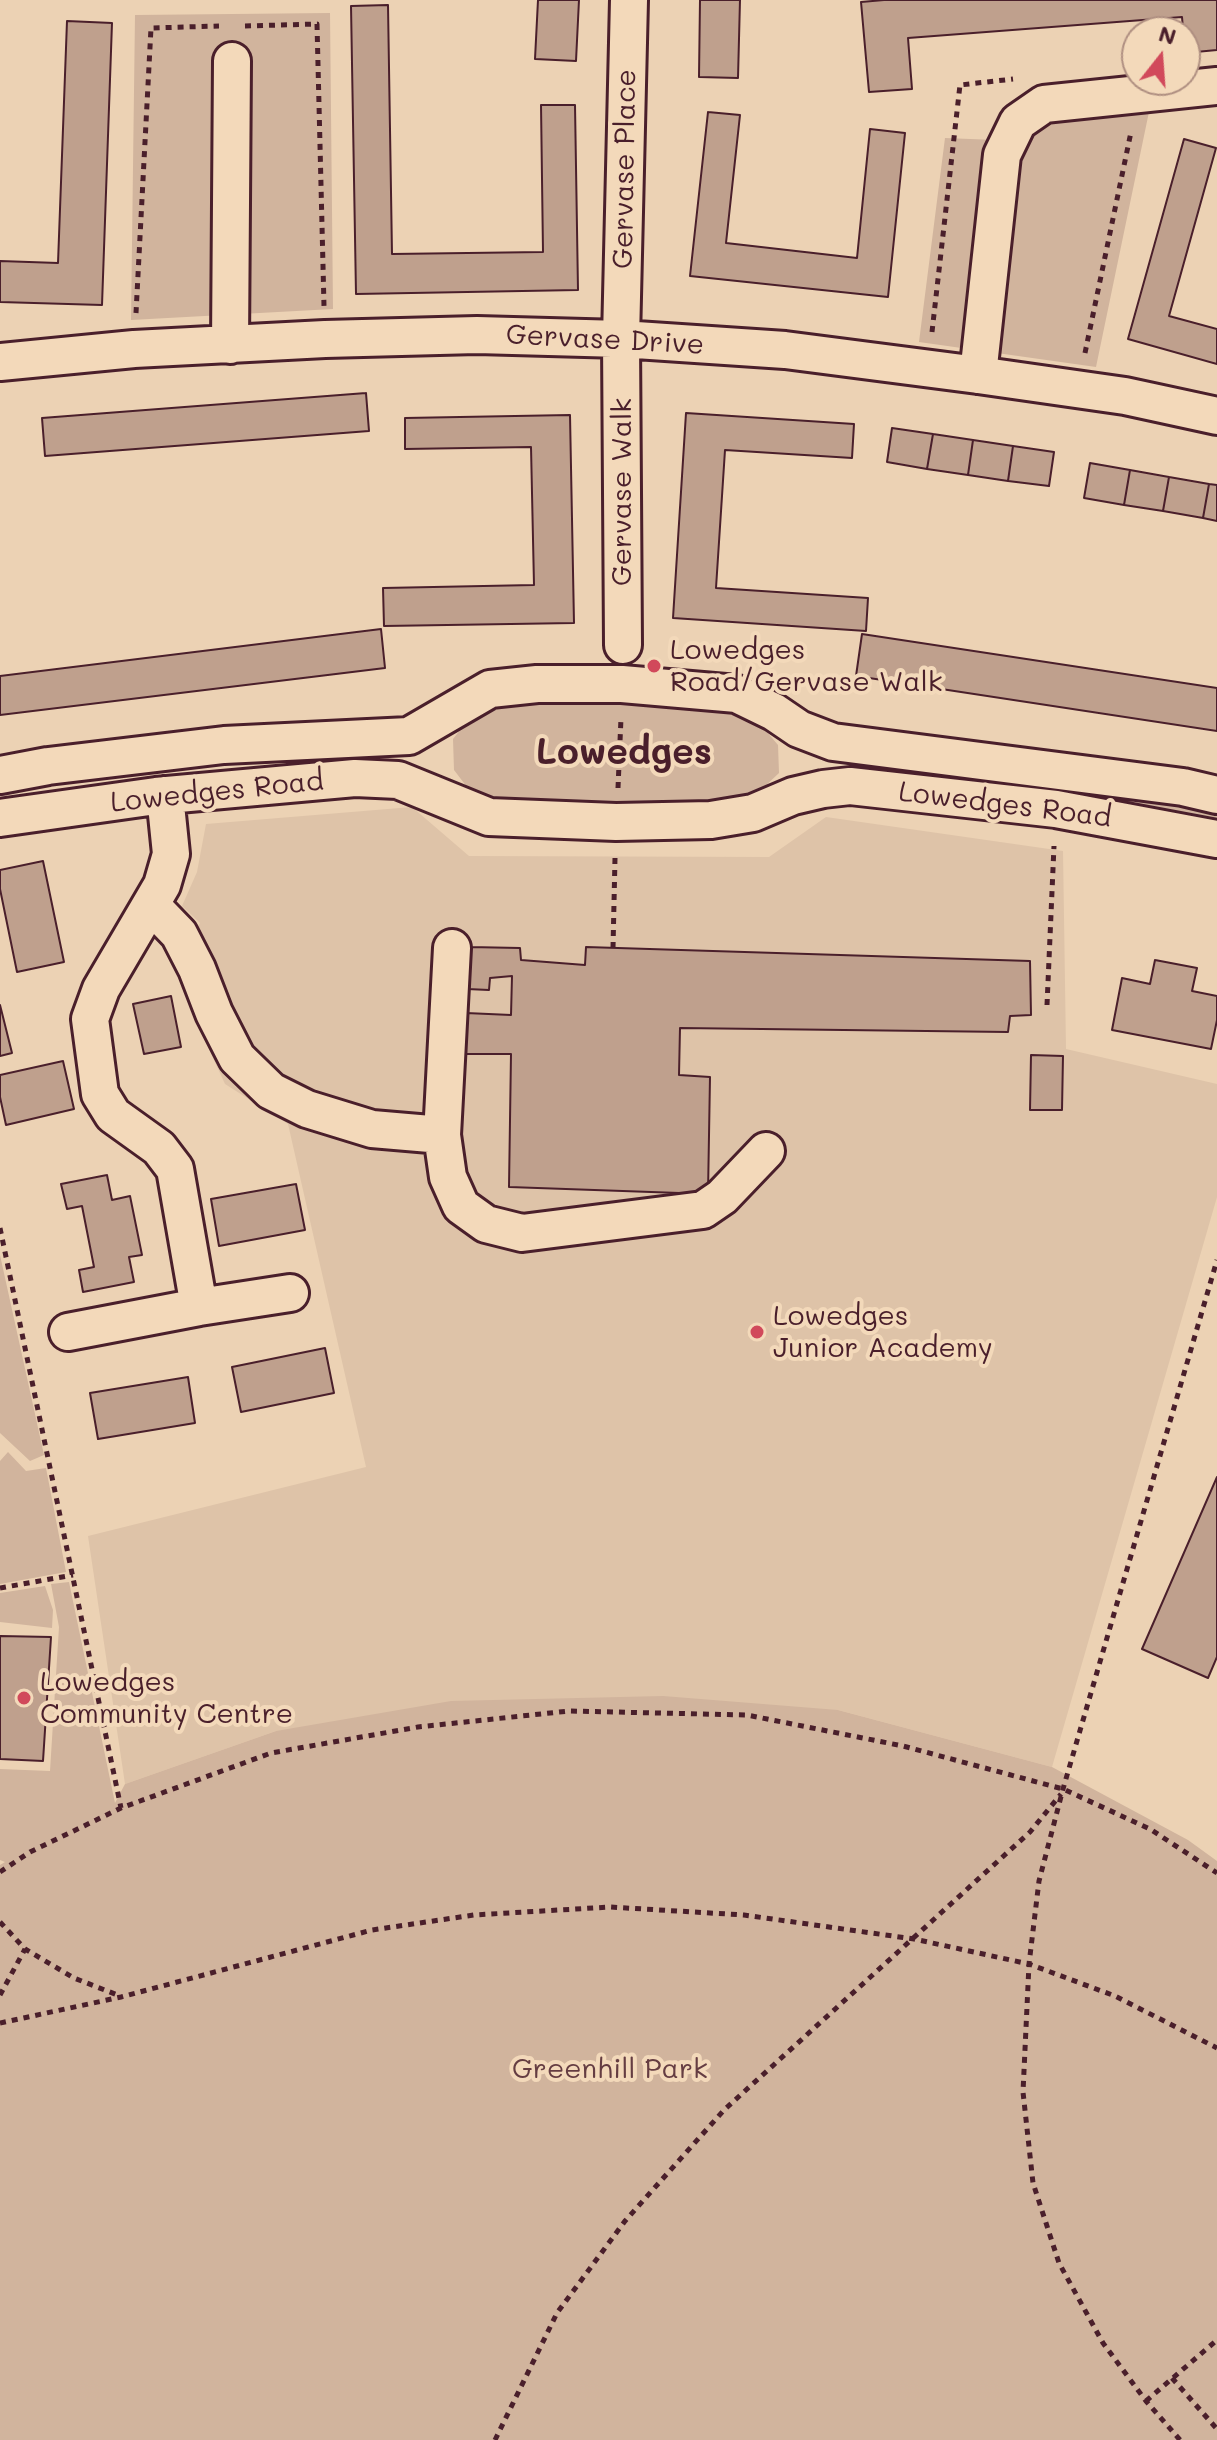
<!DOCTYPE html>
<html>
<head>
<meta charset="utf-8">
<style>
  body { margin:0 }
  #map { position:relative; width:1217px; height:2440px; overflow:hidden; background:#ecd2b4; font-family:Mali,sans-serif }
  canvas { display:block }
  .north { position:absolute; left:1121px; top:16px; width:80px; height:80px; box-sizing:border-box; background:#f3d9ba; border:2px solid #af8f81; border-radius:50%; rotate:17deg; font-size:22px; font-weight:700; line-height:32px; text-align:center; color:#4a1f2b }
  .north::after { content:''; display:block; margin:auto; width:28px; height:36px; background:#d1495b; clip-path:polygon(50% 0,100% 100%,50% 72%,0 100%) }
</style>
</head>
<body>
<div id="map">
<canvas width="1217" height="2440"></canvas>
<div class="north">N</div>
</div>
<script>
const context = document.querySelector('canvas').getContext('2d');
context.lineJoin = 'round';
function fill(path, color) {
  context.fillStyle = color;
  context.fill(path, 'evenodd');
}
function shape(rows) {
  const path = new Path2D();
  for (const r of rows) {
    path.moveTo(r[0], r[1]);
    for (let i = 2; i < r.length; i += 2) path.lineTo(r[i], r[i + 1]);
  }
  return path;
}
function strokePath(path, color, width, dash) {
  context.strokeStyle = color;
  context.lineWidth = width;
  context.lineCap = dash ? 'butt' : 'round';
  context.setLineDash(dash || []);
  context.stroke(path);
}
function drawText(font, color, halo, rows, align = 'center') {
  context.font = font + ' Mali,sans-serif';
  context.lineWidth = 8;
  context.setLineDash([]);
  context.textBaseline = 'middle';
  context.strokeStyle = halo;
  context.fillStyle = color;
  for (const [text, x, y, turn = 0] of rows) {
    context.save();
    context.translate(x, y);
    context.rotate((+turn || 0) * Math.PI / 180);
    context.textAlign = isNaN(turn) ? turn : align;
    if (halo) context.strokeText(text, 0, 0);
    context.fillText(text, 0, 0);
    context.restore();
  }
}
const built = shape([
  [412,807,469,856,769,857,826,817,1063,851,1066,1049,1217,1084,1217,1197,1052,1767,838,1710,276,1731,125,1784,88,1536,366,1467,288,1124,225,1084,197,1023,178,966,200,923,182,906,197,872,206,824]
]);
const green = shape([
  [330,13,333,309,131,320,135,15],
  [1150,107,1096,367,919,342,945,138,1021,141,1048,117],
  [636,700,716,706,756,719,778,745,779,773,761,790,720,802,632,805,504,802,470,791,454,770,453,739,471,716,509,704],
  [997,778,1217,809,1217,821,1113,802,999,788],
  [0,1255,44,1455,30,1461,0,1433],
  [8,1452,26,1471,46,1468,66,1572,0,1584,0,1461],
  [69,1582,115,1803,125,1784,276,1731,451,1701,663,1696,838,1710,1052,1767,1188,1840,1217,1861,1217,2440,0,2440,0,1865,5,1862,0,1860,0,1769,50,1771,59,1627,51,1584],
  [45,1586,53,1610,52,1628,0,1622,0,1593]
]);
const building = shape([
  [538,0,579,0,576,61,535,59,538,0],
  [700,0,740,0,738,78,699,77,700,0],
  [884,0,1217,0,1217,50,1185,53,1182,17,908,38,912,89,869,92,861,2,884,0],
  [388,5,392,254,543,252,541,105,575,105,578,290,356,294,351,6,388,5],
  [67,21,112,23,102,305,0,302,0,261,58,263,67,21],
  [708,112,740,115,726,243,857,258,870,129,905,133,888,297,690,276,708,112],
  [1184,139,1216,148,1169,316,1217,329,1217,364,1128,339,1184,139],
  [366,393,369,431,45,456,42,418,366,393],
  [686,413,854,424,852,458,725,450,716,588,868,598,866,631,673,618,686,413],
  [570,415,574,623,384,626,383,588,534,585,531,447,405,449,405,418,570,415],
  [892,428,933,434,927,469,887,462,892,428],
  [933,434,973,440,968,475,927,469,933,434],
  [973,440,1013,446,1008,481,968,475,973,440],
  [1013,446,1054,452,1049,486,1008,481,1013,446],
  [1090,463,1130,470,1124,505,1084,498,1090,463],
  [1130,470,1169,477,1163,511,1124,505,1130,470],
  [1169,477,1209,484,1203,518,1163,511,1169,477],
  [1209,484,1217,485,1217,521,1203,518,1209,484],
  [381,629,385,668,0,715,0,676,381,629],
  [862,634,1217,688,1217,731,856,676,862,634],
  [43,861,64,962,17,972,0,889,0,870,43,861],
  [469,947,520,948,521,960,585,965,586,947,1030,961,1031,1015,1010,1016,1008,1032,680,1028,679,1075,710,1077,708,1194,509,1187,511,1054,460,1054,466,1013,511,1015,512,976,490,978,489,990,467,989,469,947],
  [1155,960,1197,968,1192,991,1217,996,1217,1020,1211,1049,1112,1030,1122,978,1150,984,1155,960],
  [171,996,181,1047,144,1054,133,1004,171,996],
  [0,1005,12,1053,0,1056,0,1005],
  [1031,1055,1063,1056,1062,1110,1030,1110,1031,1055],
  [63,1061,74,1109,6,1125,0,1097,0,1075,63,1061],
  [107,1175,112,1200,130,1196,142,1255,129,1257,134,1282,83,1292,79,1270,94,1267,82,1206,67,1209,61,1184,107,1175],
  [296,1184,305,1230,219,1246,211,1199,296,1184],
  [325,1348,334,1393,241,1412,232,1367,325,1348],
  [188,1377,195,1423,98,1439,90,1393,188,1377],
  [1217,1477,1217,1657,1208,1678,1142,1649,1217,1477],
  [0,1636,51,1637,43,1761,0,1759,0,1636]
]);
const path = shape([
  [245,26,317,24,324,306],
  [136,313,151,28,219,26],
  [932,332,960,85,1013,79],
  [1085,353,1131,132],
  [618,788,621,718],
  [613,948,615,858],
  [1047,1005,1054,846],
  [0,1228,121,1808],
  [0,1588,73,1575],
  [0,1872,30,1852,121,1808,271,1753,418,1727,569,1711,747,1715,903,1746,1063,1789,1150,1829,1217,1873],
  [0,1922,25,1949,74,1978,120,1996],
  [0,1995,25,1949],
  [0,2023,121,1997,372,1930,474,1915,610,1907,744,1915,914,1939,1029,1964,1115,1996,1217,2048],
  [1172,2378,1217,2429],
  [1146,2401,1217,2340],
  [495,2440,557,2313,625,2221,724,2110,1030,1832,1061,1794],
  [1180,2440,1146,2401,1103,2343,1059,2263,1033,2183,1023,2092,1029,1964,1039,1881,1063,1789,1217,1260]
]);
const minor = shape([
  [230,345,232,61],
  [0,362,134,349,325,339,477,335,621,339,785,350,978,375,1125,396,1217,416],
  [978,375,1002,155,1018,122,1044,104,1217,86],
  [623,645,621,339,629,0],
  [0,775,48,766,224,745,409,736,490,689,537,684,622,684,737,694,774,712,799,729,833,742,1183,787,1217,795],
  [165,795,171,854,162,885,101,989,90,1019,100,1094,113,1115,159,1148,175,1169,199,1307],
  [0,818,156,796,355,778,398,780,489,817,616,822,711,820,753,813,793,796,823,789,850,786,1056,809,1217,839],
  [151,905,179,934,197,969,214,1013,237,1058,271,1091,307,1109,372,1129,442,1135],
  [452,948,442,1135,448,1177,461,1206,486,1224,522,1233,703,1210,722,1197,766,1151],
  [68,1332,199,1307,290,1293]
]);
const markers = [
  [654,666,8,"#d1495b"],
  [757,1332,8,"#d1495b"],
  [24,1698,8,"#d1495b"]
];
const streetNames = [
  ["Gervase Place",625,169,-89],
  ["Gervase Drive",605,340,3],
  ["Gervase Walk",622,492,-90],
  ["Lowedges Road",217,792,-6],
  ["Lowedges Road",1005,805,7]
];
const poiNames = [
  ["Lowedges",670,650],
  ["Road/Gervase Walk",670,682],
  ["Lowedges",773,1316],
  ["Junior Academy",773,1348],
  ["Lowedges",40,1682],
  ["Community Centre",40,1714]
];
const parkNames = [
  ["Greenhill Park",610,2069]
];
const districtNames = [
  ["Lowedges",624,753]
];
fill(built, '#dec3a8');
fill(green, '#d1b49d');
fill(building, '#bfa08d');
strokePath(building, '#4a1f2b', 2);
strokePath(minor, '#4a1f2b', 42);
strokePath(path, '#4a1f2b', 5, [6, 6]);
strokePath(minor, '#f3d9ba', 36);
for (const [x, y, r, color] of markers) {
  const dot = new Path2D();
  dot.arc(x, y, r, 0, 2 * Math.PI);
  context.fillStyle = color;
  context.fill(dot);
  strokePath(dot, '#f3d9ba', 3);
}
drawText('28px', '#4a1f2b', '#f3d9ba', streetNames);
drawText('28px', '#4a1f2b', '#f3d9ba', poiNames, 'left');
drawText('28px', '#653d42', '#f3d9ba', parkNames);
drawText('bold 36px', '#4a1f2b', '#f3d9ba', districtNames);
</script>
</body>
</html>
